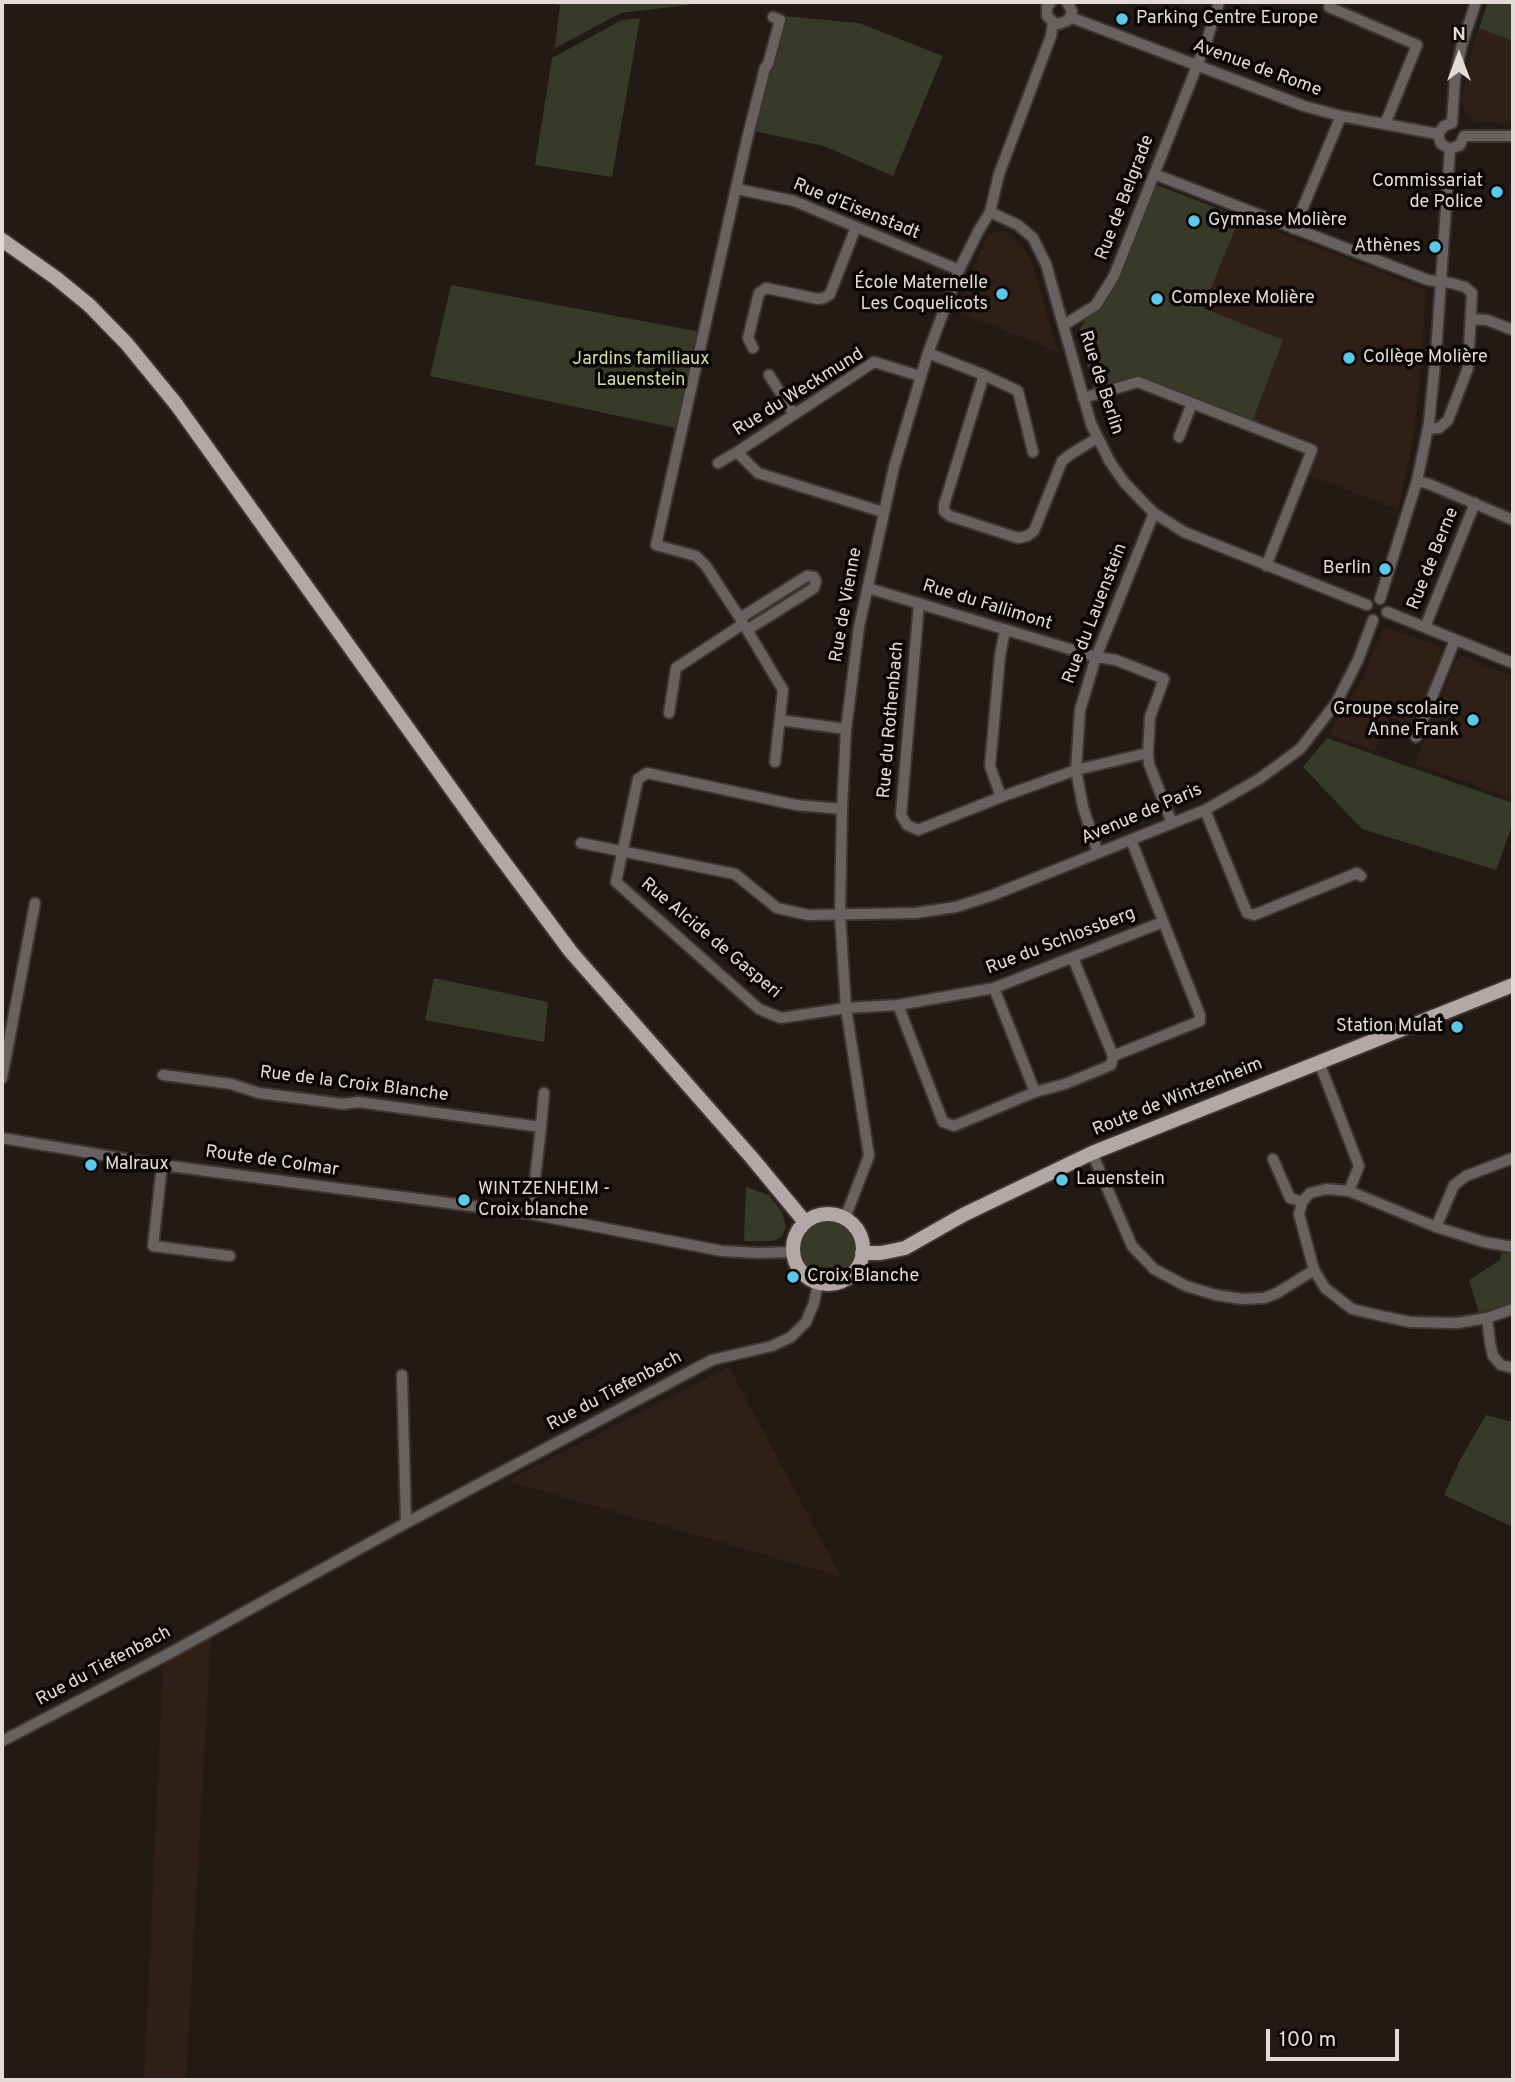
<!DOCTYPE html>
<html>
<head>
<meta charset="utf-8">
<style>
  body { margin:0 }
  #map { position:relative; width:1515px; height:2082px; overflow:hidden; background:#231a15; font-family:Overpass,sans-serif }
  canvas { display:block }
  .frame { position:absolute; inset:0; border:4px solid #e2dbd7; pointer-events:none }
  .north { position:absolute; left:1424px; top:21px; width:70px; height:70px; -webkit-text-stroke:5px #090605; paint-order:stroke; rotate:0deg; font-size:19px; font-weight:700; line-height:28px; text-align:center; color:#e2dbd7 }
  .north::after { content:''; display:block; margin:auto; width:24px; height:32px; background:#e2dbd7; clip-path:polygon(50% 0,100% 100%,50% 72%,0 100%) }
  .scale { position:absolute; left:1266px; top:2029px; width:133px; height:32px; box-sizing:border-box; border:4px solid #e2dbd7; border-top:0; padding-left:9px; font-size:21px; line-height:24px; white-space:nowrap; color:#e2dbd7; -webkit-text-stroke:5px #090605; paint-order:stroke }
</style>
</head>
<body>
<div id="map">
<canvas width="1515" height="2082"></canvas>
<div class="frame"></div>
<div class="north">N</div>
<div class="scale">100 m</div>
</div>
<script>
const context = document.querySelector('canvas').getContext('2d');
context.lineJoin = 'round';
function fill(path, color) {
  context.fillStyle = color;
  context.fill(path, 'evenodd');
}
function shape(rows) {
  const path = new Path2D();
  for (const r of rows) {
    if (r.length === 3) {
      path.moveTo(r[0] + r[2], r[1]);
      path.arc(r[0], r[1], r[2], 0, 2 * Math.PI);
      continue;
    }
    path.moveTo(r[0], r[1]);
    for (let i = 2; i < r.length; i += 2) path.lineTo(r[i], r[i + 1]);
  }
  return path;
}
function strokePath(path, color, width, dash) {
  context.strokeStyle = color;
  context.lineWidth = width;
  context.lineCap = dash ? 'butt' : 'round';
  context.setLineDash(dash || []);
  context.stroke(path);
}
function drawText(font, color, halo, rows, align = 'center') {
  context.font = font + ' Overpass,sans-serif';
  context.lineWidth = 7;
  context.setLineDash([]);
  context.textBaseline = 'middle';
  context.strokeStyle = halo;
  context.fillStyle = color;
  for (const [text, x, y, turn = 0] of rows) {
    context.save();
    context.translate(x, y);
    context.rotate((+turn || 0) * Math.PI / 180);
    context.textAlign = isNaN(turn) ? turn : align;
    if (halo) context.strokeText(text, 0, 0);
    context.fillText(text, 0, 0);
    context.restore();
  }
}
const built = shape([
  [1479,28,1513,41,1513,124,1475,122,1464,112,1462,99,1470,57],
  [1240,217,1426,290,1420,376,1413,440,1398,510,1306,474,1316,448,1252,422,1203,309],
  [996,231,1003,231,1013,237,1025,250,1031,260,1058,352,955,311,985,240,988,235],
  [1386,627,1438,646,1442,649,1442,657,1414,727,1389,716,1375,751,1329,734,1360,684,1381,633],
  [1462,656,1513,676,1513,799,1415,764,1455,661],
  [729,1367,841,1577,507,1481],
  [211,1637,186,2080,144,2080,163,1665]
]);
const green = shape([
  [540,2,690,2,689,5,621,13,555,48,560,5],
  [1488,2,1513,2,1513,41,1479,28],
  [784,16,859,23,943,56,893,176,824,146,753,131],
  [640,18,612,177,535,165,552,58,622,20],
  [1157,185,1240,217,1203,308,1283,340,1252,422,1139,378,1094,391,1079,333,1080,328,1086,319,1103,305,1118,282],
  [451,285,701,332,680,429,430,376],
  [1327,738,1513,803,1513,823,1496,870,1362,829,1303,767],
  [434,978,548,1002,544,1042,425,1020],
  [746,1187,769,1195,782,1212,786,1227,782,1237,773,1241,744,1241],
  [828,1248,28],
  [1501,1253,1513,1254,1513,1302,1479,1313,1469,1280,1500,1260],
  [1486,1415,1513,1422,1513,1527,1444,1495,1460,1460]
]);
const minor = shape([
  [1051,2,1047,7,1047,16,1053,22,1058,24,1067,21,1070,17,1072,11,1067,2],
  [1331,2,1329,7,1417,45,1385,124],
  [773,17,780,20,768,64,765,68,747,139,656,545,696,556,706,566,740,618,783,690,775,762],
  [1070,17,1304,106,1341,116,1438,134],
  [1452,123,1455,78,1462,44,1476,2],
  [1452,123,1444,126,1438,134,1441,144,1450,149,1460,145,1464,136],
  [1464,136,1513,136],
  [1154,174,1428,280,1451,283,1465,287,1472,293,1468,368,1448,420,1439,428,1428,429],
  [737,189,794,201,959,270],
  [990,212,1018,225,1033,238,1046,264,1091,424,1110,462,1124,482,1143,502,1154,513,1184,532,1367,605],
  [1294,229,1341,116],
  [1471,319,1487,320,1513,330],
  [1064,325,1096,305,1114,276,1206,43,1219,2],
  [753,348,748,338,759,293,766,288,818,299,824,298,830,294,856,227],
  [928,353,984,375,944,505,944,511,950,516,1018,538,1027,536,1034,531,1062,461,1071,454,1097,438],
  [769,375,794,414],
  [984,375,1018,391,1033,452],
  [1083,398,1138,382,1312,450,1266,566],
  [1179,437,1192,403],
  [718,463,737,452],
  [1417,481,1429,484,1513,520],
  [883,512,758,473,737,452,874,362,920,376],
  [868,588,1096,657,1116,660,1164,679,1150,717,1148,753,1149,764,1172,823],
  [1380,599,1417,481,1429,423,1436,353,1450,149],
  [919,603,901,815,907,825,918,830,1001,797,1076,770,1148,753],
  [1387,612,1513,663],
  [740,618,807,576,814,577,816,581,814,588,747,630],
  [1425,627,1475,503],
  [669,713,676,668,743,624],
  [780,720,846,729],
  [1416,737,1455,640],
  [1001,797,990,766,1000,656,1005,630],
  [842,809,796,805,647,773,638,779,616,882,759,1009,781,1018,846,1008,898,1005,994,988,1163,922],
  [1205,810,1247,913,1254,915,1357,873,1361,876],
  [581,843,735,874,777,908,808,915,915,913,956,907,993,895,1205,810,1259,779,1300,749,1336,703,1358,660,1373,620],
  [1098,853,1083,807,1076,770,1080,710,1096,657,1154,513],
  [1073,958,1113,1056],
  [994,988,1035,1092],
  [898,1005,943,1122,954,1126,1035,1092,1065,1084,1111,1065,1113,1056,1200,1021,1200,1015,1131,840],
  [1319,1062,1359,1166,1349,1191],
  [163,1075,231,1084,259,1093,343,1104,358,1102,541,1127,531,1214],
  [2,1078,35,903],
  [541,1127,544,1093],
  [2,1138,162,1165,531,1214,722,1251,759,1253,792,1252],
  [1092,1153,1132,1246,1154,1269,1186,1286,1216,1295,1242,1299,1264,1298,1277,1293,1314,1270,1325,1288,1352,1309,1382,1316,1410,1322,1457,1323,1487,1318,1513,1309],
  [1273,1159,1290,1198,1302,1202],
  [162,1165,153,1246,230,1256],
  [845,1218,869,1156,846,1008,840,915,842,809,846,729,859,627,894,467,928,353,959,270,979,230,990,212,999,174,1051,36,1053,22],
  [1436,1227,1454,1185,1466,1176,1513,1158],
  [1314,1270,1299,1214,1302,1202,1310,1193,1326,1189,1349,1191,1436,1227,1484,1242,1513,1247],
  [1487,1318,1490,1343,1493,1356,1501,1365,1513,1368],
  [402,1375,406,1523],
  [2,1741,172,1652,406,1523,712,1360,772,1346,791,1337,806,1322,814,1303,818,1283]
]);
const major = shape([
  [2,240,56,278,89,305,127,344,158,382,176,404,487,839,571,952,752,1158,805,1222],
  [828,1249,35],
  [862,1253,881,1253,905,1248,963,1215,1092,1153,1513,985]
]);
const markers = [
  [1122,19,7,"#5dc7e8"],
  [1497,192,7,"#5dc7e8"],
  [1194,221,7,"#5dc7e8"],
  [1435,247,7,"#5dc7e8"],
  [1002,294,7,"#5dc7e8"],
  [1157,299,7,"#5dc7e8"],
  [1349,358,7,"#5dc7e8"],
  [1385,569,7,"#5dc7e8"],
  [1473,720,7,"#5dc7e8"],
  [1457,1027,7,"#5dc7e8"],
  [91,1165,7,"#5dc7e8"],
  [1062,1180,7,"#5dc7e8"],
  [464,1200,7,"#5dc7e8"],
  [793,1277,7,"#5dc7e8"]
];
const poiNames = [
  ["Parking Centre Europe",1136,19],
  ["Commissariat",1483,182,"right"],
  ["de Police",1483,203,"right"],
  ["Gymnase Molière",1208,221],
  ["Athènes",1421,247,"right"],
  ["École Maternelle",988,284,"right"],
  ["Les Coquelicots",988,305,"right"],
  ["Complexe Molière",1171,299],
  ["Collège Molière",1363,358],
  ["Berlin",1371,569,"right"],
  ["Groupe scolaire",1459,710,"right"],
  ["Anne Frank",1459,731,"right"],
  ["Station Mulat",1443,1027,"right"],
  ["Malraux",105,1165],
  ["Lauenstein",1076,1180],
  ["WINTZENHEIM -",478,1190],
  ["Croix blanche",478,1211],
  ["Croix Blanche",807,1277]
];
const streetNames = [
  ["Avenue de Rome",1257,69,20],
  ["Rue de Belgrade",1126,198,-69],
  ["Rue d'Eisenstadt",856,210,22],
  ["Rue de Berlin",1100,383,72],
  ["Rue du Weckmund",799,393,-32],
  ["Rue de Berne",1434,559,-68],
  ["Rue de Vienne",847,605,-80],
  ["Rue du Fallimont",987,606,17],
  ["Rue du Lauenstein",1096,614,-69],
  ["Rue du Rothenbach",892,720,-85],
  ["Avenue de Paris",1142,815,-23],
  ["Rue Alcide de Gasperi",710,939,40],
  ["Rue du Schlossberg",1061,942,-21],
  ["Rue de la Croix Blanche",354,1085,7],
  ["Route de Wintzenheim",1178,1098,-22],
  ["Route de Colmar",272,1162,8],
  ["Rue du Tiefenbach",615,1392,-28],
  ["Rue du Tiefenbach",104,1667,-28]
];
const parkNames = [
  ["Jardins familiaux",641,360],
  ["Lauenstein",641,381]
];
fill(built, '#2f1f17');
fill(green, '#373a27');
strokePath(minor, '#3e3530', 14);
strokePath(major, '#3e3530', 18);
strokePath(minor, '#676161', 10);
strokePath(major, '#b4a7a8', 14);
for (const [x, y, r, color] of markers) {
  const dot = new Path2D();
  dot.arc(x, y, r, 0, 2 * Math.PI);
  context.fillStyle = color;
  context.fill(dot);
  strokePath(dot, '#090605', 2.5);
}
drawText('18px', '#e2dbd7', '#090605', poiNames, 'left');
drawText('18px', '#e2dbd7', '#090605', streetNames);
drawText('18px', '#d2dd9e', '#090605', parkNames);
</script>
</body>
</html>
